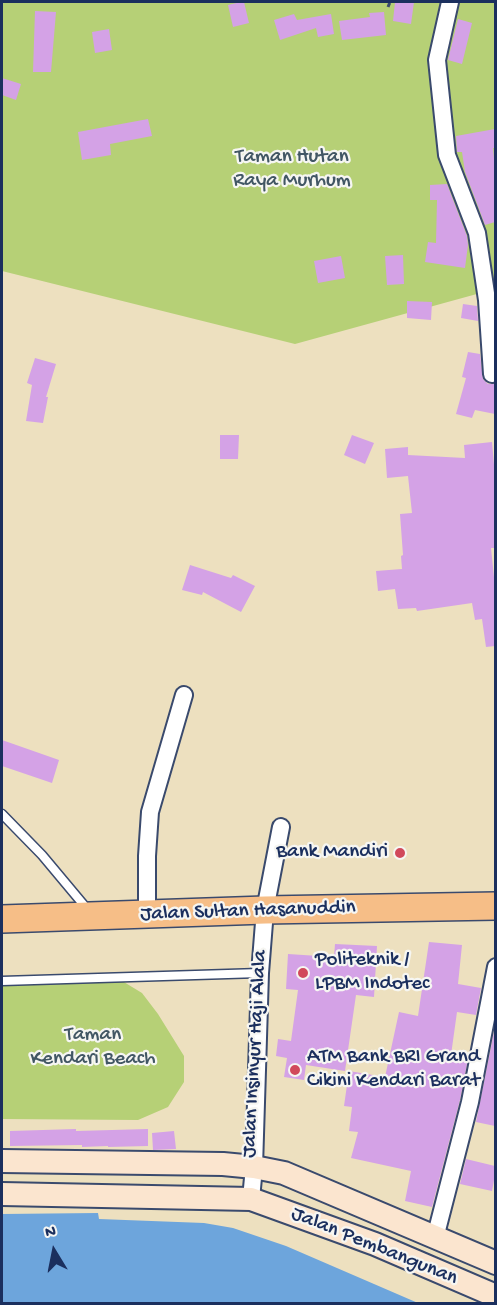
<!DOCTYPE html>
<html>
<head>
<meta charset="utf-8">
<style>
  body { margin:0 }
  #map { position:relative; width:497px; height:1305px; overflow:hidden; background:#ede0bf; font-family:"Gochi Hand",sans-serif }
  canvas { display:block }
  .frame { position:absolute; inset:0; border:3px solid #1b2f5e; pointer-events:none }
  .north { position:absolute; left:24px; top:1221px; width:60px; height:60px; -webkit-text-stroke:4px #f6f6f2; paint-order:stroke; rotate:350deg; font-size:16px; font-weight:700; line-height:24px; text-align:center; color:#1b2f5e }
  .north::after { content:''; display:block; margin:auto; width:21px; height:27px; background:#1b2f5e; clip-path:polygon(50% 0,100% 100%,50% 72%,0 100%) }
</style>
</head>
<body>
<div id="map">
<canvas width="497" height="1305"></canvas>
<div class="frame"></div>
<div class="north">N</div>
</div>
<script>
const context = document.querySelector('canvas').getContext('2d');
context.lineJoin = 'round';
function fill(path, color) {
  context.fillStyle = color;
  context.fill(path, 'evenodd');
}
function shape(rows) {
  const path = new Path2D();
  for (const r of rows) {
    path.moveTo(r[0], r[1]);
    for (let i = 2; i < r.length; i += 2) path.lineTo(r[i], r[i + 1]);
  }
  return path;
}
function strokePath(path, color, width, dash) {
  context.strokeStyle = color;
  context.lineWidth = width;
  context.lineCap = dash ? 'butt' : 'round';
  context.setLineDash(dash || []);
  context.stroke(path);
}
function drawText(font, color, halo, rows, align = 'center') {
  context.font = font + ' "Gochi Hand",sans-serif';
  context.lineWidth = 4.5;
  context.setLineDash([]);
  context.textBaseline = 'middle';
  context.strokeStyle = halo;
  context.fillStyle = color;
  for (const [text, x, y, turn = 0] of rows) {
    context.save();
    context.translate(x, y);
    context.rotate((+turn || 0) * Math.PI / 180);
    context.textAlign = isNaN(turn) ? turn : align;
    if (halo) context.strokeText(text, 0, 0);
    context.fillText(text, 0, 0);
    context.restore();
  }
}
const green = shape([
  [2,2,495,2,495,289,295,344,2,271],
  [114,976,142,993,158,1014,184,1056,184,1082,168,1107,138,1120,2,1119,2,981]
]);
const water = shape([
  [98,1213,99,1219,204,1223,233,1228,286,1246,418,1303,2,1303,2,1214]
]);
const building = shape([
  [241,2,244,2,249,23,233,27,228,5],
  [395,2,414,2,411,24,393,21],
  [35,11,56,12,51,72,33,72],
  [384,12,386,35,342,40,339,21,370,17,369,13],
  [294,14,297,20,331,14,334,34,318,37,316,28,280,40,274,20],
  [458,19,472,23,462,64,448,60],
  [109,29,112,50,95,53,92,32],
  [2,78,21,84,16,100,2,95],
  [148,119,152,136,110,144,111,155,82,160,78,132],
  [495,129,495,148,493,148,495,169,495,222,485,225,465,172,462,152,457,152,456,136],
  [447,184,467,236,468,245,465,268,425,262,428,242,436,243,437,200,430,200,430,185],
  [403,255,404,284,387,285,385,256],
  [341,256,345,278,318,283,314,261],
  [407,301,432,302,431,320,407,318],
  [463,304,477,306,478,321,461,318],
  [468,352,480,354,483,379,488,384,495,384,495,414,475,410,472,418,456,414,466,378,462,377],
  [35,358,56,364,46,397,48,397,43,423,26,421,32,385,27,383],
  [220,435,239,435,238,459,220,459],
  [352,435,374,443,365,464,344,455],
  [492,442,495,476,495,548,491,548,495,587,495,646,486,647,482,619,475,620,472,603,417,611,416,608,398,609,395,589,378,591,376,571,402,569,401,556,403,555,400,514,412,513,408,476,387,478,385,449,408,447,408,455,465,458,464,445],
  [190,565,231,578,233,575,255,586,241,612,203,592,202,595,182,590],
  [2,740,59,760,52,783,2,766],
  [429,942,462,945,458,984,481,988,476,1015,457,1012,451,1055,468,1059,460,1100,432,1207,405,1201,411,1171,351,1158,358,1132,349,1131,352,1107,344,1106,349,1071,385,1077,399,1012,418,1016],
  [335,944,377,946,374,997,356,995,345,1071,306,1065,304,1080,284,1077,287,1058,276,1056,278,1039,291,1041,298,990,286,989,288,954,334,957],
  [494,1032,495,1032,495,1126,476,1122],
  [76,1129,76,1131,148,1129,148,1146,108,1147,108,1146,82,1147,82,1145,10,1146,10,1131],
  [174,1131,176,1149,153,1150,152,1133],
  [466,1159,495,1166,495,1175,492,1191,460,1184]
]);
const path = shape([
  [388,7,390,2]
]);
const service = shape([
  [2,814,42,855,88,910],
  [2,981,260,973]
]);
const minor = shape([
  [450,2,437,60,447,155,477,233,487,300,492,374],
  [147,914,147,856,150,812,184,695],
  [251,1199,254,1167,260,973,265,910,281,827],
  [435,1238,470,1102,496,967]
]);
const secondary = shape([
  [2,1161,223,1164,254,1167,284,1173,496,1263],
  [2,1194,251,1199,375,1244,496,1296]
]);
const trunk = shape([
  [2,919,265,910,496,906]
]);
const markers = [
  [400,853,6,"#d1495b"],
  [303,973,6,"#d1495b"],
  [295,1070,6,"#d1495b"]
];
const parkNames = [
  ["Taman Hutan",292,158],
  ["Raya Murhum",292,182],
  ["Taman",93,1036],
  ["Kendari Beach",93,1060]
];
const poiNames = [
  ["Bank Mandiri",388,853,"right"],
  ["Politeknik /",315,961],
  ["LPBM Indotec",315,985],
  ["ATM Bank BRI Grand",307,1058],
  ["Cikini Kendari Barat",307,1082]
];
const streetNames = [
  ["Jalan Sultan Hasanuddin",248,912,-2],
  ["Jalan Insinyur Haji Alala",256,1054,-87],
  ["Jalan Pembangunan",374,1247,22]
];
fill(green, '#b6d076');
fill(water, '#6da5dc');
fill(building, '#d4a2e6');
strokePath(service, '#3a4a6d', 11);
strokePath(minor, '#3a4a6d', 20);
strokePath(secondary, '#3a4a6d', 26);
strokePath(trunk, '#3a4a6d', 30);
strokePath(path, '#3a4a6d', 3, [4.5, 4.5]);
strokePath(service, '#fff', 8);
strokePath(minor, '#fff', 16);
strokePath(secondary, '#fbe5cf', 22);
strokePath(trunk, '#f6be87', 27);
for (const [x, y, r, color] of markers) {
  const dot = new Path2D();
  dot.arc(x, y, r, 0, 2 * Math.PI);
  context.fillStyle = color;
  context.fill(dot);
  strokePath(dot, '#f6f6f2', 2);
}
drawText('21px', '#425764', '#f6f6f2', parkNames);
drawText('21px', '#1b2f5e', '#f6f6f2', poiNames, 'left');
drawText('21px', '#1b2f5e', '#f6f6f2', streetNames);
</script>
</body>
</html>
